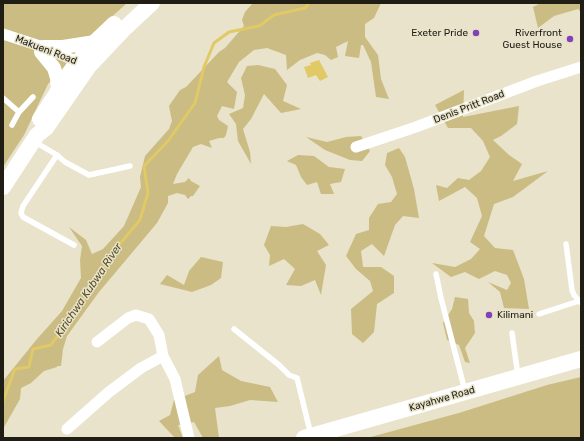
<!DOCTYPE html>
<html>
<head>
<meta charset="utf-8">
<style>
  body { margin:0 }
  #map { position:relative; width:584px; height:441px; overflow:hidden; background:#e8e3ca; font-family:Rubik,sans-serif }
  canvas { display:block }
  .frame { position:absolute; inset:0; border:4px solid #1f1d14; pointer-events:none }
</style>
</head>
<body>
<div id="map">
<canvas width="584" height="441"></canvas>
<div class="frame"></div>
</div>
<script>
const context = document.querySelector('canvas').getContext('2d');
context.lineJoin = 'round';
function fill(path, color) {
  context.fillStyle = color;
  context.fill(path, 'evenodd');
}
function shape(rows) {
  const path = new Path2D();
  for (const r of rows) {
    path.moveTo(r[0], r[1]);
    for (let i = 2; i < r.length; i += 2) path.lineTo(r[i], r[i + 1]);
  }
  return path;
}
function strokePath(path, color, width, dash) {
  context.strokeStyle = color;
  context.lineWidth = width;
  context.lineCap = dash ? 'butt' : 'round';
  context.setLineDash(dash || []);
  context.stroke(path);
}
function drawText(font, color, halo, rows, align = 'center') {
  context.font = font + ' Rubik,sans-serif';
  context.lineWidth = 3;
  context.setLineDash([]);
  context.textBaseline = 'middle';
  context.strokeStyle = halo;
  context.fillStyle = color;
  for (const [text, x, y, turn = 0] of rows) {
    context.save();
    context.translate(x, y);
    context.rotate((+turn || 0) * Math.PI / 180);
    context.textAlign = isNaN(turn) ? turn : align;
    if (halo) context.strokeText(text, 0, 0);
    context.fillText(text, 0, 0);
    context.restore();
  }
}
const green = shape([
  [3,3,127,3,106,22,48,84,24,135,3,167],
  [253,3,381,3,374,18,365,24,365,37,378,55,381,79,389,99,376,97,371,62,363,45,361,45,359,58,345,56,348,41,336,47,338,57,331,60,325,55,317,53,300,60,287,70,286,55,267,48,254,50,239,62,227,82,237,92,234,109,222,106,217,116,219,120,228,126,226,135,224,138,219,138,209,141,212,148,201,144,193,147,177,174,173,184,185,182,189,178,191,181,200,186,193,196,191,196,188,199,185,195,177,193,168,196,168,203,157,223,99,292,67,336,63,349,61,366,57,366,57,367,44,371,31,383,21,388,20,399,3,429,3,381,37,339,62,311,81,278,80,260,82,246,69,227,86,240,92,254,103,249,124,226,141,187,140,177,145,156,169,129,172,121,169,106,180,90,186,87,219,52,225,48,244,26,242,20,245,12],
  [541,3,581,3,581,12,578,9,554,16,538,28,533,7],
  [258,65,275,69,287,85,283,101,301,109,281,113,264,94,251,119,243,129,250,152,251,164,238,141,236,124,229,114,243,108,245,95,241,78,247,66],
  [464,90,463,117,519,106,517,124,501,136,493,140,509,155,522,164,513,181,548,171,513,197,494,204,484,236,495,248,513,250,524,279,529,309,504,308,500,292,488,282,507,290,511,283,507,275,495,271,479,279,465,272,451,277,432,263,455,267,471,259,480,249,470,242,482,216,477,198,465,187,439,201,436,185,447,188,458,178,469,180,481,171,490,157,483,141,471,128,448,128,435,105],
  [361,136,370,151,362,161,350,160,325,150,306,137,327,142,346,137],
  [399,148,405,157,414,189,419,218,403,216,395,225,384,256,372,244,361,251,363,267,381,267,394,276,394,293,377,304,374,332,363,343,352,334,351,309,373,291,370,281,356,269,346,256,356,234,369,230,369,218,378,204,391,202,397,194,392,177,385,165,387,153],
  [298,155,314,156,329,167,345,169,341,182,330,184,334,194,321,194,317,182,307,185,301,177,296,165,287,161],
  [303,224,320,234,329,245,317,251,326,265,321,295,315,280,301,286,286,285,295,269,284,259,269,266,270,255,264,245,271,226,286,227],
  [201,257,223,262,221,278,211,285,192,292,160,284,167,275,184,285,189,271],
  [455,297,468,299,469,313,474,321,475,333,465,348,470,363,465,362,459,345,447,340,443,323,452,309],
  [219,356,222,370,241,381,270,387,278,402,250,400,230,406,215,408,219,438,203,438,194,422,178,425,183,438,175,438,159,421,170,415,174,400,195,392,198,375],
  [581,377,581,438,367,438,459,413,547,385]
]);
const water = shape([
  [319,60,328,77,320,81,316,75,308,78,304,67,311,65,310,63]
]);
const stream = shape([
  [3,401,15,369,29,367,33,349,51,345,95,283,113,252,140,220,148,193,144,166,168,141,195,103,204,67,214,43,229,32,259,26,274,15,305,8,309,3]
]);
const service = shape([
  [3,98,19,112,33,97],
  [12,125,19,112],
  [35,142,57,155,65,162,89,175,130,166],
  [57,155,23,206,21,213,23,217,74,245],
  [566,244,572,290,574,295,581,303],
  [436,274,441,298,465,391],
  [539,314,579,301],
  [234,329,279,365,289,375,297,378,311,435],
  [512,333,518,376]
]);
const minor = shape([
  [3,34,43,47,83,64],
  [356,147,416,127,537,81,581,67],
  [97,342,128,318,136,315,149,319,159,335,163,356,175,379,189,438],
  [67,429,109,392,141,368,163,356]
]);
const tertiary = shape([
  [43,47,63,47,95,42],
  [41,52,54,68,57,78,58,91]
]);
const secondary = shape([
  [40,119,73,68,95,42,114,24],
  [3,187,37,135,46,128,89,66,123,30,152,3],
  [304,438,581,359]
]);
const markers = [
  [476,33,4,"#8242b7"],
  [570,39,4,"#8242b7"],
  [489,315,4,"#8242b7"]
];
const poiNames = [
  ["Exeter Pride",468,33],
  ["Riverfront",562,33],
  ["Guest House",562,45],
  ["Kilimani",497,315,"left"]
];
const streetNames = [
  ["Makueni Road",46,50,21],
  ["Denis Pritt Road",469,107,-21],
  ["Kayahwe Road",442,399,-16]
];
const waterNames = [
  ["Kirichwa Kubwa River",89,290,-56]
];
fill(green, '#cabc83');
fill(water, '#e1c965');
strokePath(stream, '#e1c965', 3);
strokePath(service, '#fff', 5.5);
strokePath(minor, '#fff', 11);
strokePath(tertiary, '#fff', 14);
strokePath(secondary, '#fff', 16);
for (const [x, y, r, color] of markers) {
  const dot = new Path2D();
  dot.arc(x, y, r, 0, 2 * Math.PI);
  context.fillStyle = color;
  context.fill(dot);
  strokePath(dot, '#e8e3ca', 1.5);
}
drawText('10px', '#1f1d14', '#e8e3ca', poiNames, 'right');
drawText('10px', '#1f1d14', '#e8e3ca', streetNames);
drawText('italic 11px', '#594f26', '#e8e3ca', waterNames);
</script>
</body>
</html>
